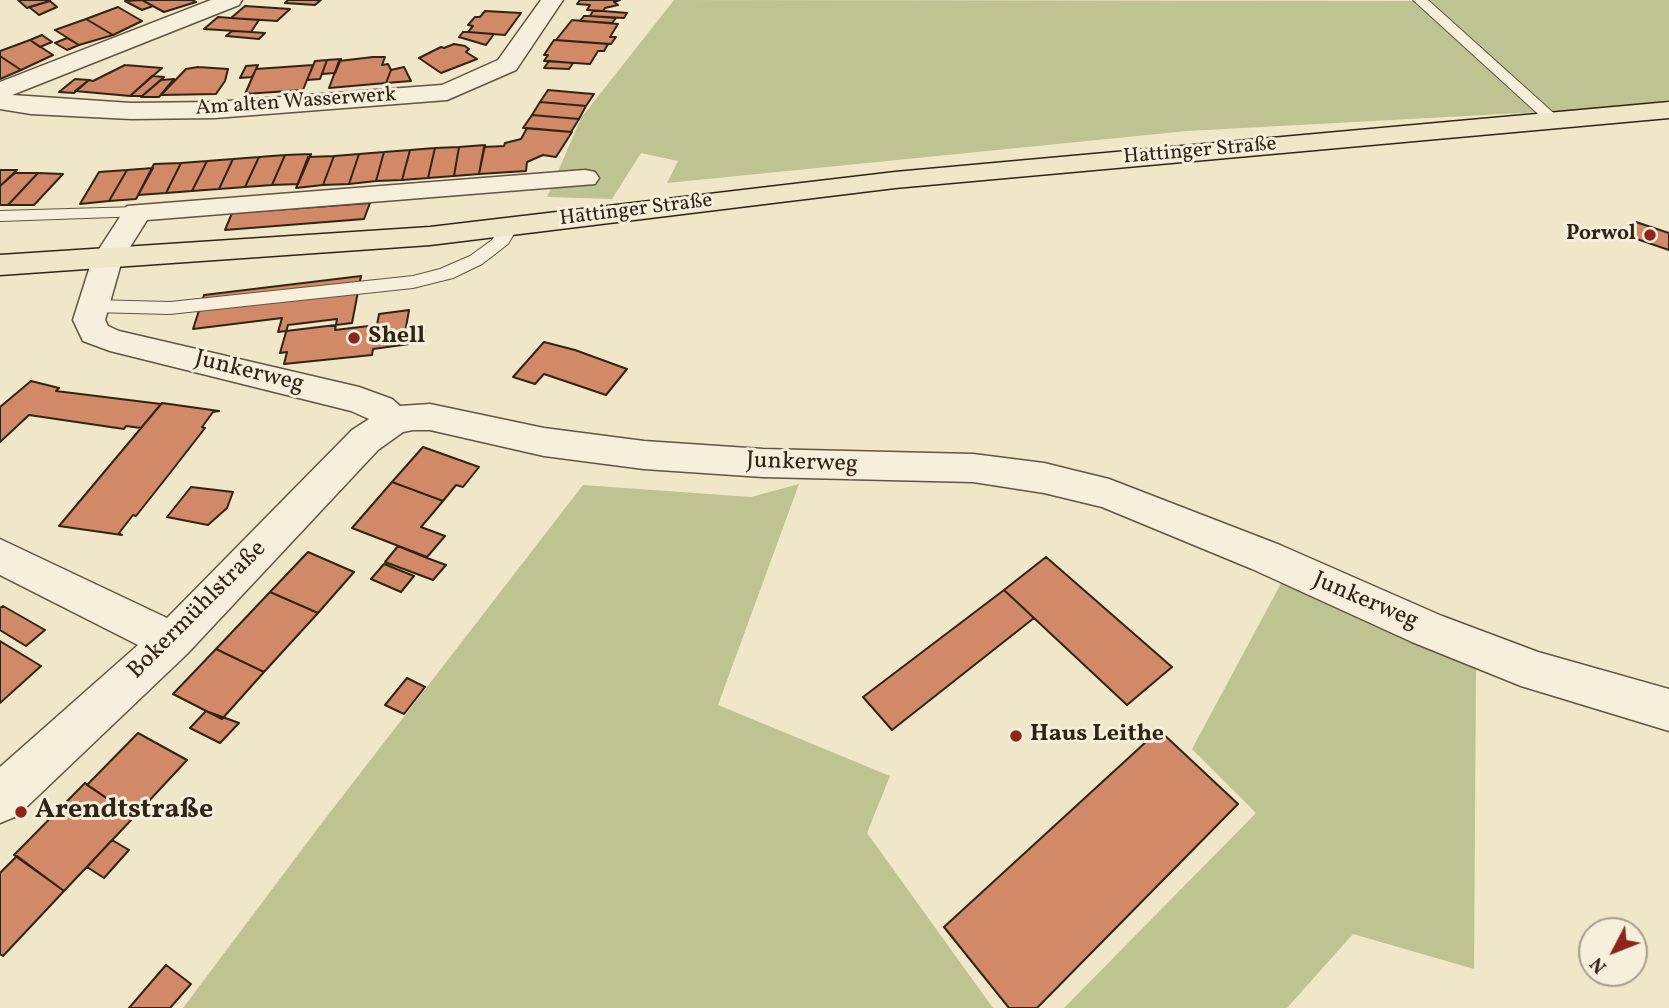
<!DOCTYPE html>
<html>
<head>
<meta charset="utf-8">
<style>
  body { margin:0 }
  #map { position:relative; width:1669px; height:1008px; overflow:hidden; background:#f0e6c8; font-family:Vollkorn,serif }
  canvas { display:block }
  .north { position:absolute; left:1578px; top:917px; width:70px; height:70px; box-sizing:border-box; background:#f5efdb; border:2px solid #a79e8c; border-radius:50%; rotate:228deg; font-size:19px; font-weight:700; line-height:28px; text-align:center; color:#322415 }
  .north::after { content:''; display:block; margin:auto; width:24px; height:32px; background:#8f2418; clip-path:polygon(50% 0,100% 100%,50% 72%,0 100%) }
</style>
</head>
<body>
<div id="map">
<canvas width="1669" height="1008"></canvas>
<div class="north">N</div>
</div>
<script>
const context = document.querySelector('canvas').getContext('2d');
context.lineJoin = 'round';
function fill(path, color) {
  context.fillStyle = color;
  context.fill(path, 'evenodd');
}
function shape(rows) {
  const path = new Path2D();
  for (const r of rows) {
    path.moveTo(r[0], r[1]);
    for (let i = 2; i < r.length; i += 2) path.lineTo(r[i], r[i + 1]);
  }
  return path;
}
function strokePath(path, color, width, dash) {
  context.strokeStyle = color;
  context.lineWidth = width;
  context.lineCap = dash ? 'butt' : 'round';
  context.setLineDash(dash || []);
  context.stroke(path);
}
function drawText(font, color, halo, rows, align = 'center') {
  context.font = font + ' Vollkorn,serif';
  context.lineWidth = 6;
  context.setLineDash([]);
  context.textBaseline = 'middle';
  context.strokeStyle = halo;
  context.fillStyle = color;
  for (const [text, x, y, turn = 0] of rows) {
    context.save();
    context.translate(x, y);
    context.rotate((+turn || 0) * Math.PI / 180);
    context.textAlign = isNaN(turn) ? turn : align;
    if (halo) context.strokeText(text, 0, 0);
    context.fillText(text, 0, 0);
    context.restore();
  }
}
const green = shape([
  [674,0,1420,1,1516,95,1540,112,1187,131,667,183,678,161,641,153,612,199,547,197,581,118],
  [1428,0,1669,0,1669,100,1555,116],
  [799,484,718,705,890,776,867,833,993,1008,183,1008,321,824,583,485,751,497],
  [1285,576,1476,667,1474,969,1353,934,1287,1008,1064,1008,1256,813,1192,749]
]);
const building = shape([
  [18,0,50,0,50,1,27,8,18,0],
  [142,0,192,0,196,2,164,12,142,0],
  [142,0,153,6,142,10,125,1,142,0],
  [288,0,321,0,315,5,285,3,288,0],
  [580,0,620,0,614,2,618,5,605,8,603,11,587,10,590,5,577,4,580,0],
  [50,1,57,7,39,15,29,7,50,1],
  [245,6,290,9,277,21,231,18,245,6],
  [118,7,142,21,113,35,86,19,118,7],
  [485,11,521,13,505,35,468,32,473,26,468,25,475,17,480,17,485,11],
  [593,11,603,11,627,13,624,18,590,16,593,11],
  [584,16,590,16,616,18,612,23,580,21,584,16],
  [218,17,231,18,259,20,251,32,204,29,218,17],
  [86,19,113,35,79,45,55,30,86,19],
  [572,20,618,24,610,37,616,37,611,44,556,40,572,20],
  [232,31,251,32,265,33,259,39,226,36,232,31],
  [463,32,468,32,494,34,486,45,459,37,463,32],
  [42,35,52,42,40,47,30,40,42,35],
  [67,38,79,45,67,50,55,43,67,38],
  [30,40,53,55,21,70,0,56,0,51,30,40],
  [554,40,608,44,604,51,598,51,590,64,544,61,548,55,544,55,554,40],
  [454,44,465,46,469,49,466,52,477,59,441,73,419,58,441,47,444,48,454,44],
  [0,56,21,70,0,79,0,56],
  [373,57,385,57,382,65,388,64,391,70,386,83,329,88,339,61,373,57],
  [341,59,335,73,322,74,327,60,341,59],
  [327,60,320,79,307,80,315,61,327,60],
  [549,61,573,63,569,69,544,68,549,61],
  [125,65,162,68,130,96,75,91,89,80,93,81,125,65],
  [258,65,252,77,240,78,246,66,258,65],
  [313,65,303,90,245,94,256,69,313,65],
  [198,67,228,69,225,81,216,94,161,95,186,69,198,67],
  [404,67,411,81,386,83,391,70,404,67],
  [152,76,164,77,142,96,130,96,152,76],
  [75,79,89,80,74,93,59,92,75,79],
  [174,79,159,97,141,97,161,80,174,79],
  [548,90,581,93,594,94,586,106,540,102,548,90],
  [540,102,586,106,579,119,532,115,540,102],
  [532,115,579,119,571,132,523,128,532,115],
  [527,128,572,132,556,157,543,155,527,162,526,171,479,174,484,147,504,146,505,143,521,139,527,128],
  [485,145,479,174,454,176,459,147,485,145],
  [459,147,454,176,428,178,435,148,459,147],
  [435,148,428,178,402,180,410,150,435,148],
  [410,150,402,180,376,181,384,152,410,150],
  [384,152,376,181,349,184,359,154,384,152],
  [311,154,298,184,272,185,285,155,311,154],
  [359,154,349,184,323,185,334,156,359,154],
  [285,155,272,185,245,187,259,157,285,155],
  [334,156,323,185,296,188,308,157,334,156],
  [259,157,245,187,219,189,233,159,259,157],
  [233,159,219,189,192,191,207,161,233,159],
  [207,161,192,191,166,193,181,163,207,161],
  [181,163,166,193,138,195,154,164,181,163],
  [153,168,136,199,109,201,127,170,153,168],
  [0,170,17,170,0,186,0,170],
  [127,170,109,201,80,204,99,172,127,170],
  [15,173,38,173,8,205,0,205,0,186,15,173],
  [38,173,63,174,34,205,8,205,38,173],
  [370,203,364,219,225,230,232,213,370,203],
  [1636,222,1669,233,1669,250,1631,237,1636,222],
  [361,276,352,323,278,332,282,318,193,329,204,295,361,276],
  [409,310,405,333,425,330,424,342,373,349,372,355,284,364,287,352,280,353,288,325,337,319,335,330,377,325,379,314,409,310],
  [544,342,575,350,627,369,606,395,544,374,535,384,513,377,544,342],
  [31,381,59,388,56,391,161,404,141,428,126,426,124,429,29,415,0,442,0,407,31,381],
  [162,403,219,411,213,412,202,427,205,428,170,473,136,516,133,515,119,533,122,535,59,526,162,403],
  [423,447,479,467,463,487,456,485,443,501,392,482,423,447],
  [392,482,443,501,421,527,445,536,427,557,352,528,392,482],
  [191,487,233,492,227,508,208,525,167,517,191,487],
  [398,546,427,558,446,565,433,580,385,562,398,546],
  [308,552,354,572,318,613,270,592,308,552],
  [1046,557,1172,667,1127,705,1004,590,1046,557],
  [384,564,414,576,401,592,371,579,384,564],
  [1004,590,1034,618,892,730,863,697,1004,590],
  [270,592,318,613,264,672,216,649,270,592],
  [3,606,45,630,26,646,0,630,0,608,3,606],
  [0,641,41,666,0,703,0,641],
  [216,649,264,672,222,719,173,694,216,649],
  [407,678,425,687,404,714,385,705,407,678],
  [206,711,239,723,220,743,190,728,206,711],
  [1159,730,1238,804,1037,1008,1009,1008,944,927,1159,730],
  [138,733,187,760,134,817,87,785,138,733],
  [85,783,134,817,64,891,14,855,85,783],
  [112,840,129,850,104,878,87,867,112,840],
  [17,856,64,891,3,956,0,954,0,873,17,856],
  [166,965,191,984,170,1008,129,1008,166,965]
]);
const service = shape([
  [1413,0,1428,0,1558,117,1561,120,1558,123,1548,123,1413,0],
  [137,207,146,212,143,216,0,221,0,211,137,207],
  [509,222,518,227,508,244,482,264,453,278,413,288,170,314,92,312,85,310,82,306,85,302,92,300,170,302,413,276,440,269,470,256,492,240,503,223,509,222]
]);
const minor = shape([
  [211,0,242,0,239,5,12,95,131,103,215,102,442,85,498,60,541,0,563,0,516,70,447,100,215,118,131,119,31,114,0,109,0,82,211,0],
  [585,170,595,172,599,178,595,184,147,220,122,260,105,320,108,326,119,331,359,387,392,399,400,406,430,404,544,428,644,441,763,449,973,454,1044,463,1109,479,1280,545,1442,616,1538,652,1669,689,1669,731,1521,686,1412,642,1252,569,1102,507,1044,493,973,482,763,477,644,469,544,456,430,430,413,430,403,432,378,450,187,654,17,816,0,823,0,767,138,645,0,575,0,539,167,618,352,430,369,419,351,411,110,351,83,341,73,320,92,260,127,206,585,170]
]);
const primary = shape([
  [1669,102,1669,118,895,188,430,245,0,275,0,255,430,227,895,172,1669,102]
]);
const markers = [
  [1650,235,7,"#8f2418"],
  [354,338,7,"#8f2418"],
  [1016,736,7,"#8f2418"],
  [21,812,7,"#8f2418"]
];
const farStreetnames = [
  ["Am alten Wasserwerk",296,103,-4],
  ["Hattinger Straße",1200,152,-5],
  ["Hattinger Straße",636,211,-7]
];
const farPoinames = [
  ["Porwol",1636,235]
];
const poiNames = [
  ["Shell",368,338],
  ["Haus Leithe",1030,736]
];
const streetNames = [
  ["Junkerweg",249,373,14],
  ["Junkerweg",802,464,2],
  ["Junkerweg",1365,602,23],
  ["Bokermühlstraße",198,611,-45]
];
const nearPoinames = [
  ["Arendtstraße",35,812]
];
fill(green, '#bfc392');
fill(building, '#d18968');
strokePath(building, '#322415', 2);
strokePath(service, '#625442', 2);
strokePath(minor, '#625442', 3);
strokePath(primary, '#322415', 3);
fill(service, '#f5efdb');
fill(minor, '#f5efdb');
fill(primary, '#f0e6c8');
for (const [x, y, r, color] of markers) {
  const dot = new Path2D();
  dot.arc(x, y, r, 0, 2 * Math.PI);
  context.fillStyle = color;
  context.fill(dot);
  strokePath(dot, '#f5efdb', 2.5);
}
drawText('21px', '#322415', '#f5efdb', farStreetnames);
drawText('bold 21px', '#322415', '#f5efdb', farPoinames, 'right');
drawText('bold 24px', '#322415', '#f5efdb', poiNames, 'left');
drawText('24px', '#322415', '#f5efdb', streetNames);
drawText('bold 28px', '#322415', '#f5efdb', nearPoinames, 'left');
</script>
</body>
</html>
